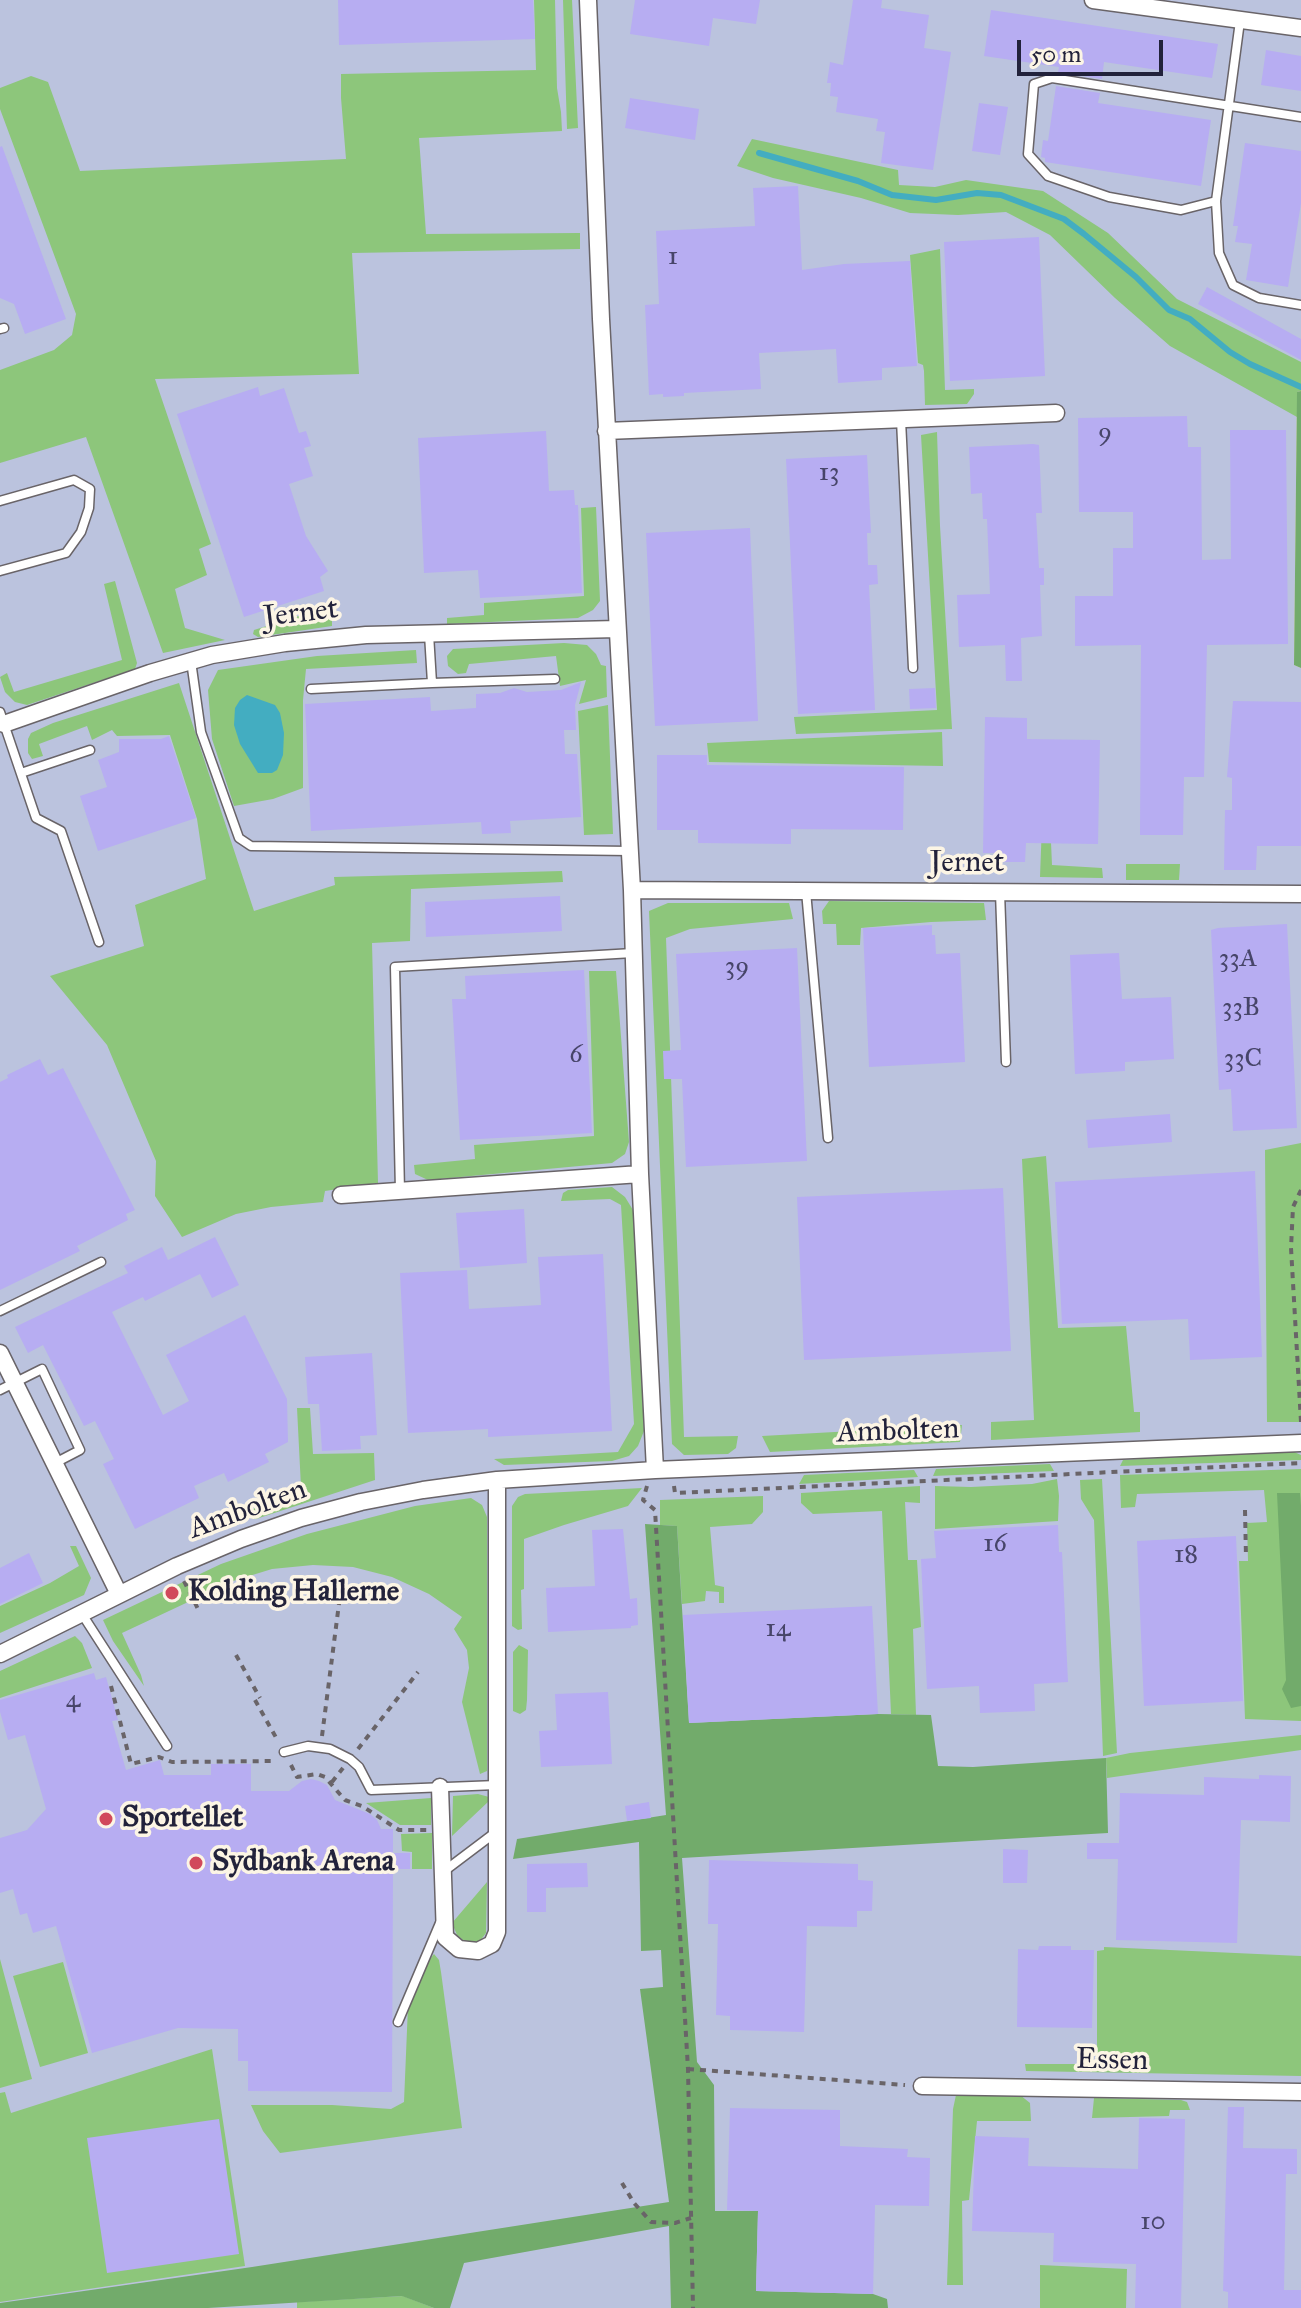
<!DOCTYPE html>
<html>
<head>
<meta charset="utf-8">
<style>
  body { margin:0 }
  #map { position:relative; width:1301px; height:2308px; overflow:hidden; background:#eedebb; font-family:"IM FELL Great Primer",serif }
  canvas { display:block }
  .scale { position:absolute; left:1017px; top:40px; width:146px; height:36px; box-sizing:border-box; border:4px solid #22223b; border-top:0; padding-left:10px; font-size:24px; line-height:28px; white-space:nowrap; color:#22223b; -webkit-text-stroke:6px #fcf5e5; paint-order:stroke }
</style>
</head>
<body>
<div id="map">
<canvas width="1301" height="2308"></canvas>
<div class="scale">50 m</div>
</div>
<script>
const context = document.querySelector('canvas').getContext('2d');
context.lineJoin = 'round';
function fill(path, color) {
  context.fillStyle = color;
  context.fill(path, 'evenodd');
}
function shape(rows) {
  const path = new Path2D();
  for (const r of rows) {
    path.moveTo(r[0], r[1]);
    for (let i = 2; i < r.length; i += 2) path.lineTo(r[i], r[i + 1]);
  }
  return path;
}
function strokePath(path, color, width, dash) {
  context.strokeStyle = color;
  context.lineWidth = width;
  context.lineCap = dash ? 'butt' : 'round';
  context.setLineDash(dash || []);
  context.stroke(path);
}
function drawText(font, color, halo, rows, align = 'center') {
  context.font = font + ' "IM FELL Great Primer",serif';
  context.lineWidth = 7;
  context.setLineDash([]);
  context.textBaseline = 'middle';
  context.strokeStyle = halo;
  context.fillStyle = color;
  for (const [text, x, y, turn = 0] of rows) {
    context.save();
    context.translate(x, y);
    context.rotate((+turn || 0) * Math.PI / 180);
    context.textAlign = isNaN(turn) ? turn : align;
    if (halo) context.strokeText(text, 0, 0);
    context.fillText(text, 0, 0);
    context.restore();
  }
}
const industrial = shape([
  [0,0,1301,0,1301,391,1297,392,1294,665,1301,668,1301,2308,0,2308]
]);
const green = shape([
  [534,0,555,0,557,88,561,112,562,131,419,138,426,234,580,233,580,249,352,253,359,374,155,379,211,544,199,549,207,575,175,589,185,628,225,640,163,653,86,437,0,463,0,370,54,350,72,335,76,314,0,109,0,88,31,76,48,82,80,171,346,159,341,98,341,74,536,70],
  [563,0,572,0,578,128,567,129],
  [752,139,898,170,899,185,935,187,966,180,1043,191,1108,233,1177,299,1301,362,1301,391,1297,392,1297,417,1170,346,1115,298,1050,235,1006,212,958,215,910,213,861,198,773,178,737,166],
  [940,249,945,390,974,389,974,394,967,404,925,405,924,371,923,365,918,363,910,255],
  [937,432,940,526,952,729,796,734,794,717,937,710,921,435],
  [596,507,600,601,593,610,578,618,447,624,447,618,484,615,484,603,584,596,581,508],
  [115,581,137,663,135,669,27,705,15,702,5,692,0,677,7,673,14,692,122,660,104,584],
  [319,614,332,618,332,626,258,637,253,634,254,630,302,615],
  [564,643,587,645,596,654,601,665,606,666,607,697,579,704,586,680,560,686,556,656,469,664,466,673,458,674,448,666,447,656,453,649],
  [416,650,417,663,306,669,303,700,303,788,273,799,234,806,212,739,208,690,218,670,317,656],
  [179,683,254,911,335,885,334,877,562,871,563,882,411,889,410,941,372,943,378,1183,325,1191,323,1202,271,1207,236,1214,182,1237,155,1196,156,1161,107,1045,50,976,144,946,135,905,206,879,197,819,170,735,117,736,112,730,92,740,87,726,39,744,43,756,32,759,28,753,28,739,31,733,53,723],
  [608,705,613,834,584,835,578,711],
  [942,732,943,766,709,762,707,743],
  [1043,797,1049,797,1052,865,1102,868,1103,878,1040,877],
  [1126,864,1180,864,1179,880,1126,880],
  [829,901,984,903,986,920,931,922,861,928,860,945,837,945,836,924,823,924,822,911],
  [668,903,789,903,793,919,690,929,666,938,684,1437,738,1436,736,1448,728,1454,684,1455,672,1444,649,911],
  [589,971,616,971,629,1142,625,1154,612,1163,428,1180,415,1174,414,1165,475,1159,474,1145,594,1136],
  [1301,1143,1301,1422,1267,1422,1265,1150],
  [1046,1156,1058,1328,1126,1326,1134,1412,1140,1412,1140,1432,991,1440,991,1422,1034,1420,1022,1159],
  [612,1187,625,1197,633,1210,644,1431,638,1446,629,1456,612,1461,504,1465,494,1459,618,1452,634,1424,621,1205,610,1199,561,1201,563,1193,568,1190],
  [297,1408,310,1408,313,1454,374,1453,375,1480,256,1519,245,1517,253,1509,301,1487],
  [962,1425,960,1442,770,1452,762,1436],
  [1292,1451,1301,1455,1301,1460,1120,1466,1123,1460],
  [1050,1464,1054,1471,933,1476,936,1469],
  [1301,1469,1301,1721,1245,1719,1239,1561,1248,1561,1247,1523,1267,1522,1264,1490,1137,1494,1135,1507,1121,1508,1120,1475],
  [914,1470,918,1477,799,1484,804,1475],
  [1057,1479,1059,1496,1058,1521,935,1529,935,1486,971,1487,1032,1484],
  [1102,1479,1117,1753,1103,1756,1094,1520,1081,1499,1080,1480],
  [920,1486,920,1503,905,1502,908,1560,917,1560,921,1627,913,1629,916,1715,891,1714,882,1511,813,1514,801,1503,801,1493],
  [642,1488,628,1506,564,1525,524,1539,524,1589,521,1590,522,1629,518,1630,512,1626,512,1506,518,1497,525,1494],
  [763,1496,763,1512,752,1524,710,1527,715,1585,724,1587,724,1603,719,1603,719,1592,706,1591,705,1601,682,1604,677,1526,660,1525,660,1500],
  [471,1498,482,1505,487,1517,487,1771,480,1774,462,1702,469,1668,467,1650,454,1629,462,1617,429,1594,392,1577,353,1567,313,1565,272,1569,233,1581,122,1633,141,1675,144,1686,113,1641,103,1620,221,1564,307,1534,415,1506],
  [70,1546,76,1546,91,1578,84,1595,0,1633,0,1606,50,1583,79,1566],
  [75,1636,82,1643,92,1668,0,1698,0,1671],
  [519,1645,528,1650,527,1700,526,1710,520,1714,513,1711,513,1652],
  [1301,1735,1301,1750,1107,1778,1106,1758,1130,1753],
  [478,1794,489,1797,489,1801,452,1836,453,1796],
  [431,1798,431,1825,400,1825,366,1803],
  [432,1833,432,1869,412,1869,412,1852,402,1851,401,1834],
  [487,1882,486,1933,477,1945,469,1945,457,1935,452,1923],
  [1104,1947,1301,1956,1301,2076,1026,2071,1025,2064,1097,2064,1097,1951,1104,1950],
  [434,1954,439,1960,441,1972,462,2128,280,2153,263,2131,251,2105,332,2105,391,2109,404,2102,408,2006,427,1963],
  [0,1959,32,2079,0,2088],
  [63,1962,88,2053,40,2067,13,1976],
  [212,2049,245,2266,0,2302,0,2093,5,2092,11,2113],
  [956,2095,1020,2095,1030,2103,1031,2121,977,2121,969,2200,962,2201,963,2285,947,2285,953,2109],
  [1094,2098,1181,2100,1187,2102,1190,2110,1170,2110,1169,2116,1092,2118],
  [1040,2265,1127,2269,1126,2308,1040,2308],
  [403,2296,434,2308,297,2308,297,2302]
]);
const forest = shape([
  [1301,391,1301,668,1294,665,1297,392],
  [1277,1493,1300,1493,1301,1506,1301,1706,1291,1708,1282,1689,1286,1680],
  [645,1524,677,1526,689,1723,878,1714,931,1715,938,1766,973,1767,1106,1758,1108,1833,682,1858,697,2062,714,2085,715,2211,758,2211,756,2291,873,2294,887,2299,888,2308,671,2308,669,2226,464,2263,450,2308,434,2308,402,2296,208,2308,0,2308,0,2303,252,2267,669,2202,640,1989,663,1987,661,1950,641,1951,639,1842,513,1859,517,1839,666,1815]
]);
const water = shape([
  [247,695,275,705,280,713,284,733,283,755,277,770,272,773,258,773,240,744,234,725,235,708,240,700]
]);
const stream = shape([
  [759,153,858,181,892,195,936,200,977,193,1001,195,1064,219,1084,234,1136,277,1169,310,1190,319,1230,352,1250,364,1301,387]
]);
const building = shape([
  [338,0,533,0,535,39,339,45],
  [635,0,760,0,756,24,713,18,709,46,630,34],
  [853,0,882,0,881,8,929,15,924,48,951,52,933,170,881,163,885,132,876,131,878,119,836,112,838,97,830,96,831,83,827,83,830,62,843,65],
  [991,10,1218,44,1212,78,1104,62,1102,79,1058,72,1059,67,984,56],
  [1266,50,1301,56,1301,91,1261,85],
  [1056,86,1100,93,1098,103,1211,120,1201,186,1045,162,1045,158,1041,157,1043,140,1048,141],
  [630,98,699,109,695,140,625,128],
  [979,103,1008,107,1000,155,972,151],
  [1245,143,1301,151,1301,203,1288,287,1246,280,1252,244,1235,242,1238,226,1233,226],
  [2,146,66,319,25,334,14,304,0,298,0,147],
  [798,186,802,270,844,264,910,261,917,366,882,368,882,380,838,383,836,349,759,353,761,389,684,393,684,396,663,397,663,394,649,395,645,305,659,304,656,231,755,226,753,188],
  [1039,237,1045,376,950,381,944,242],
  [1207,287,1301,339,1301,360,1198,304],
  [258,387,260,396,284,388,299,433,306,431,311,446,304,448,313,476,289,484,306,536,328,571,320,577,324,591,244,617,177,414],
  [1187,416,1188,447,1201,447,1202,560,1231,559,1230,430,1286,430,1288,644,1207,645,1204,777,1184,777,1183,835,1140,835,1141,645,1075,646,1075,596,1113,596,1113,548,1133,548,1133,512,1079,512,1078,418],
  [546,431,549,491,574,490,575,505,578,505,582,593,480,598,478,570,424,573,418,438],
  [1033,444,1039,445,1042,513,1036,513,1039,568,1044,568,1044,585,1040,585,1042,636,1021,638,1022,681,1006,681,1005,645,959,647,957,595,990,594,987,519,983,519,982,493,971,494,969,447],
  [867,455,871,533,867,533,868,565,877,565,878,584,869,585,875,710,798,714,786,459],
  [750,528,758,721,655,726,646,533],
  [581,682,575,705,576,730,564,730,565,754,577,754,581,817,510,821,511,833,482,834,481,822,311,831,305,704,430,697,431,711,476,708,476,694,500,693,514,688,527,692,561,690],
  [935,688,936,708,910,709,909,689],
  [1233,701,1301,702,1301,846,1257,846,1256,870,1224,870,1225,810,1232,810,1232,778,1227,777],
  [985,717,1027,718,1027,739,1100,740,1098,844,1026,843,1025,862,1002,862,1002,853,983,853],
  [169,736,196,818,98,851,80,796,107,787,98,760,119,752,119,739,161,739],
  [657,755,707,755,707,765,904,767,903,830,791,829,791,844,698,843,698,830,657,830],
  [560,896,562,931,426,937,425,902],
  [1287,924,1297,1128,1233,1131,1231,1089,1219,1090,1211,930,1218,928],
  [932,925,932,935,935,935,936,954,960,953,965,1062,869,1067,863,928],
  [797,948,807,1161,686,1167,682,1079,664,1079,663,1051,681,1050,676,954],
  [1119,953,1122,999,1171,997,1174,1059,1125,1062,1125,1071,1075,1074,1070,955],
  [584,970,592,1133,460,1140,452,999,466,999,465,976],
  [40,1059,48,1075,63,1068,135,1210,126,1214,128,1220,77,1246,80,1251,0,1290,0,1082,8,1078,7,1075],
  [1170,1114,1172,1142,1088,1148,1086,1120],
  [1255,1171,1262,1357,1190,1360,1188,1319,1062,1324,1055,1182],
  [1003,1188,1011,1351,804,1360,797,1197],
  [524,1209,527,1263,460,1268,456,1213],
  [215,1237,239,1285,212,1298,200,1274,145,1301,143,1297,112,1312,163,1415,189,1401,166,1355,245,1315,287,1399,288,1442,265,1454,269,1462,228,1482,224,1473,194,1486,199,1498,135,1529,103,1464,114,1459,95,1421,84,1426,43,1345,28,1353,15,1327,128,1273,124,1266,162,1247,168,1260],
  [603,1254,612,1431,488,1437,488,1429,408,1433,400,1273,467,1270,469,1309,541,1305,538,1257],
  [372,1353,377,1435,360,1436,361,1449,322,1451,319,1404,308,1404,305,1357],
  [1058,1525,1059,1552,1062,1552,1068,1682,1034,1684,1035,1711,980,1713,979,1686,927,1689,921,1559,936,1558,934,1531],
  [623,1529,630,1599,637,1598,638,1625,631,1626,631,1628,548,1632,546,1588,595,1586,592,1530],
  [1236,1536,1243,1701,1144,1706,1137,1541],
  [29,1553,43,1583,0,1604,0,1568],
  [872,1606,878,1714,689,1723,683,1615],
  [94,1673,96,1680,106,1677,118,1720,112,1721,126,1770,160,1760,164,1775,211,1775,211,1764,251,1764,251,1791,289,1791,302,1781,311,1779,319,1781,327,1785,335,1800,370,1814,377,1820,381,1829,393,1829,393,1853,410,1853,410,1869,393,1869,392,2092,248,2091,248,2061,238,2061,238,2029,178,2028,92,2053,56,1926,33,1933,27,1913,20,1915,13,1889,0,1893,0,1838,27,1830,46,1809,25,1735,8,1740,0,1712,0,1700],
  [608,1692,612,1764,541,1767,539,1731,557,1730,555,1694],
  [1259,1775,1291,1776,1290,1822,1241,1820,1237,1943,1116,1940,1118,1859,1087,1859,1087,1843,1119,1843,1120,1793,1204,1795,1204,1777,1259,1779],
  [649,1802,651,1818,627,1821,625,1806],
  [1003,1849,1028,1850,1027,1883,1003,1883],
  [709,1860,858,1864,858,1880,873,1881,872,1911,857,1911,857,1927,807,1926,804,2032,730,2030,730,2016,716,2015,718,1924,708,1924],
  [587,1863,588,1887,546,1888,546,1912,527,1912,527,1864],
  [1039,1946,1071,1946,1071,1950,1094,1950,1092,2028,1017,2027,1018,1949,1038,1950],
  [1228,2107,1244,2107,1243,2148,1297,2149,1297,2174,1286,2174,1284,2290,1301,2290,1301,2308,1228,2308,1228,2292,1223,2291],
  [730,2108,840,2110,840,2146,908,2149,907,2157,930,2158,929,2206,875,2205,873,2294,756,2291,758,2211,727,2210],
  [1139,2118,1185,2119,1181,2308,1135,2308,1136,2264,1053,2262,1054,2233,972,2231,975,2136,1029,2138,1028,2166,1138,2169],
  [219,2119,239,2254,107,2273,87,2138]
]);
const path = shape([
  [1301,1190,1293,1207,1291,1248,1301,1422],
  [647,1486,643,1500,655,1510,688,2069,693,2308],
  [674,1486,675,1493,1301,1463],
  [1245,1510,1246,1557],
  [184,1581,199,1611],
  [236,1655,260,1698],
  [111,1686,131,1764,159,1757,172,1762,276,1761],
  [255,1700,278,1741],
  [322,1736,341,1588],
  [358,1749,418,1672],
  [291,1765,297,1777,317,1774,325,1777,345,1800,362,1806,399,1830,427,1830],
  [332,1782,343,1768],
  [688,2069,905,2085],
  [622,2183,634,2203,651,2222,675,2223,691,2218]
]);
const lane = shape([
  [1240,21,1216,201,1219,253,1233,285,1259,298,1301,305],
  [1216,201,1181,210,1109,197,1048,176,1028,154,1034,84,1052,78,1301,117],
  [0,329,4,328],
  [901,420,913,668],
  [0,501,74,480,90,489,89,508,81,532,66,553,0,571],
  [429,634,432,683,555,679],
  [191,661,201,732,239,838,251,846,630,851],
  [311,689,432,683],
  [0,712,36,818,61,831,99,942],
  [21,773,90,750],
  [806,891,828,1138],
  [1000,892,1006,1062],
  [400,1191,395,967,633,953],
  [0,1311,101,1262],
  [0,1390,42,1369,80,1450,55,1463],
  [82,1614,167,1746],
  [284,1752,308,1746,330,1749,350,1759,359,1767,371,1790,497,1785],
  [443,1872,496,1832],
  [398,2022,440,1923]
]);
const street = shape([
  [588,0,601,319,632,890,640,1174,655,1470],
  [1093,0,1301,28],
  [606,431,1056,413],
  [4,724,150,673,212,655,285,643,366,635,617,629],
  [632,890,1301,894],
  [341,1195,640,1174],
  [0,1353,119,1594],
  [0,1654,177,1566,241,1539,301,1518,361,1502,423,1490,497,1480,655,1470,1301,1443],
  [440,1787,445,1937,459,1949,478,1951,492,1944,497,1932,497,1480],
  [922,2086,1301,2092]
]);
const markers = [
  [172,1593,8,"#d1495b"],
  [106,1819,8,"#d1495b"],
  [196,1863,8,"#d1495b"]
];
const numberNames = [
  ["1",673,258],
  ["9",1105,434],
  ["13",829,474],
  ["33A",1238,960],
  ["39",737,968],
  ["33B",1241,1009],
  ["6",576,1056],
  ["33C",1243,1060],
  ["16",995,1545],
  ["18",1186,1556],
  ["14",778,1630],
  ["4",73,1701],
  ["10",1153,2223]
];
const streetNames = [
  ["Jernet",301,614,-7],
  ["Jernet",967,864],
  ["Ambolten",898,1432,-2],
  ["Ambolten",248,1510,-20],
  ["Essen",1112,2061,1]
];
const poiNames = [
  ["Kolding Hallerne",188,1593],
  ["Sportellet",122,1819],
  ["Sydbank Arena",212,1863]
];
fill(industrial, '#bbc3de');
fill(green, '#8dc67b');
fill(forest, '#72ab6b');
fill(water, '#43adc1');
strokePath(stream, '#43adc1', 6);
fill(building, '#b7adf2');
strokePath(lane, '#696468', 11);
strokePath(street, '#696468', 19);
strokePath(path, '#696468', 4, [6, 6]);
strokePath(lane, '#fff', 8);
strokePath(street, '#fff', 16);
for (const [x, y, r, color] of markers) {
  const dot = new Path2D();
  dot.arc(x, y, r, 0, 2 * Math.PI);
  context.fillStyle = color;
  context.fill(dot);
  strokePath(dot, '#fcf5e5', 3);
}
drawText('26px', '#474569', null, numberNames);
drawText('30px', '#22223b', '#fcf5e5', streetNames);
drawText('bold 30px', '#22223b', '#fcf5e5', poiNames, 'left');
</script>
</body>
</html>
